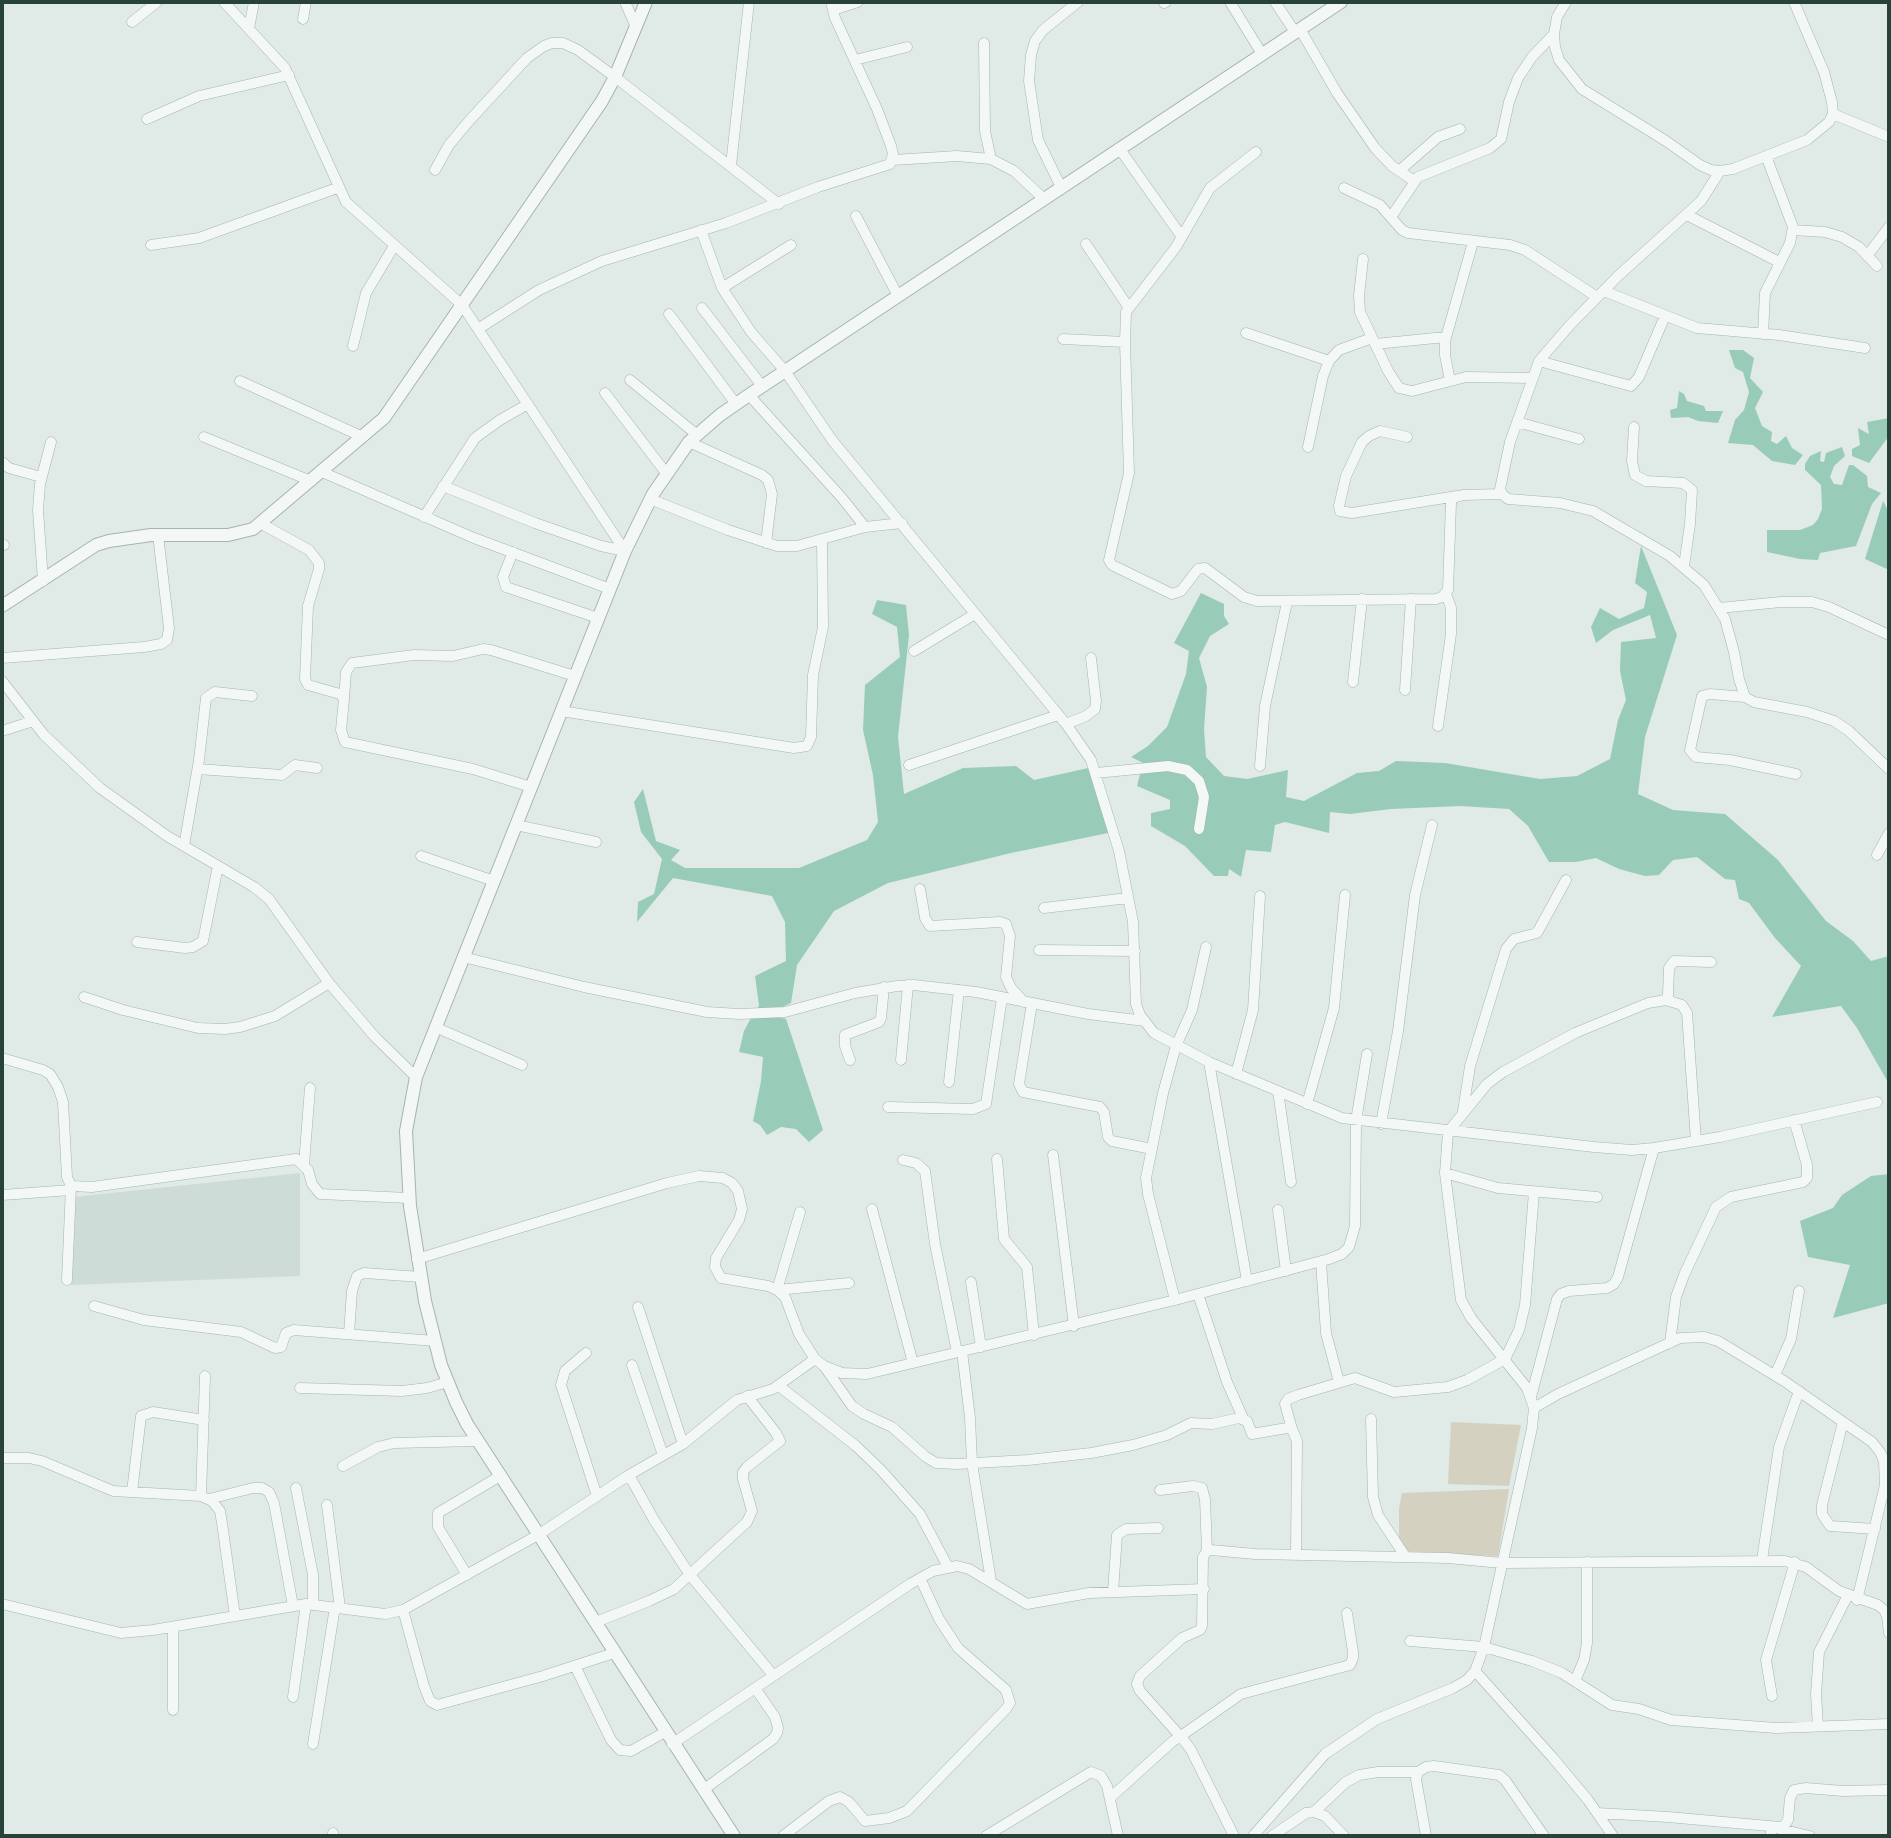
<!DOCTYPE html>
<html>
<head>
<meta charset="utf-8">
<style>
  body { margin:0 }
  #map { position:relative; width:1891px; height:1838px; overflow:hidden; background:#e0eae7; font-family:Ubuntu,sans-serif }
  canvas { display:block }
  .frame { position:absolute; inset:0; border:4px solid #27423b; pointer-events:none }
</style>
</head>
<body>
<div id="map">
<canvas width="1891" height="1838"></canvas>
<div class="frame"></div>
</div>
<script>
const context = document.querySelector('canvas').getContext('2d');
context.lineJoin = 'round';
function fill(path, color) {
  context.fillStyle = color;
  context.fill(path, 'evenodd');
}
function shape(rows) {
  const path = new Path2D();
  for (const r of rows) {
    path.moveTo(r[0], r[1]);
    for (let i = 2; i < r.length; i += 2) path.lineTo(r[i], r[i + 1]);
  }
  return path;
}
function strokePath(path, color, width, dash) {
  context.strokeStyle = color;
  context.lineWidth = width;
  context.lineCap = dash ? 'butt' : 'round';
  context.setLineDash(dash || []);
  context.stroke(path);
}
const built = shape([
  [300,1173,300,1276,71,1285,73,1197]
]);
const green = shape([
  [1451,1422,1521,1425,1509,1486,1448,1484],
  [1509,1489,1498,1556,1409,1553,1404,1548,1399,1539,1399,1508,1402,1493]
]);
const water = shape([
  [1729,350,1743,350,1754,358,1750,378,1763,392,1755,408,1762,426,1772,432,1771,441,1777,444,1786,436,1792,448,1803,455,1795,465,1772,461,1753,445,1728,443,1735,420,1744,410,1749,392,1743,372,1735,368],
  [1679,391,1684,394,1687,401,1704,406,1706,411,1723,411,1718,423,1698,421,1688,417,1671,418,1670,410,1677,408],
  [1889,418,1889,436,1869,463,1852,456,1852,449,1860,445,1858,428,1869,434,1867,422],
  [1842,447,1845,456,1834,466,1830,477,1834,484,1842,485,1849,465,1853,465,1867,476,1868,487,1881,493,1872,504,1856,546,1820,553,1818,560,1800,559,1767,552,1767,530,1800,530,1813,525,1818,519,1822,509,1821,485,1805,470,1805,464,1810,456,1821,451,1820,461,1824,462,1826,453],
  [1883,501,1889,512,1889,570,1865,559],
  [1641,546,1677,635,1645,737,1638,794,1673,810,1725,814,1778,860,1826,921,1853,941,1871,961,1889,956,1889,1084,1857,1028,1841,1006,1772,1017,1801,966,1775,938,1749,903,1739,899,1735,880,1725,879,1697,857,1673,860,1659,875,1645,876,1619,869,1596,858,1576,862,1549,862,1528,826,1509,809,1460,806,1391,809,1350,814,1330,812,1329,833,1285,822,1275,825,1271,852,1246,850,1241,877,1229,869,1228,876,1214,876,1185,846,1151,826,1151,813,1170,809,1170,800,1137,786,1143,763,1131,757,1148,746,1167,727,1186,674,1189,651,1174,643,1201,593,1224,604,1224,616,1229,624,1210,636,1199,658,1207,687,1204,729,1206,757,1224,776,1247,779,1288,770,1286,797,1304,801,1357,773,1379,771,1396,761,1445,763,1540,779,1577,776,1610,759,1618,720,1626,700,1620,671,1621,642,1656,638,1650,615,1613,630,1596,643,1591,627,1600,608,1619,619,1644,608,1647,592,1635,583],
  [877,600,906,605,909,635,898,737,904,794,963,768,1016,766,1034,780,1093,767,1113,832,1011,853,888,883,834,911,797,965,791,1003,780,1008,757,1010,759,1005,755,976,786,961,785,922,772,896,673,878,637,922,638,902,654,894,662,859,641,832,634,802,643,789,656,841,680,850,671,860,685,868,799,868,867,840,878,822,873,775,863,730,865,685,900,657,897,627,872,614],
  [778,1017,786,1019,823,1130,809,1142,796,1129,781,1127,767,1135,760,1125,753,1121,761,1081,763,1057,739,1052,744,1031,751,1018],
  [1889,1174,1889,1303,1833,1318,1850,1265,1808,1257,1800,1221,1833,1208,1842,1195,1871,1176]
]);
const minor = shape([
  [224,2,285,68,346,202,462,305,625,551],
  [625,2,636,27],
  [1230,2,1262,54],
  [1275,2,1295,32],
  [1566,2,1557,17,1554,34,1555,47,1559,60,1582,89,1666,141,1700,165,1711,170,1720,171,1733,169,1807,140,1829,122,1833,114,1832,102,1824,72,1794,2],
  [1164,3,1166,2],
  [833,10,858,2],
  [303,19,306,2],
  [132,22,157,2],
  [249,28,254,2],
  [1300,29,1337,93,1375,148,1392,166,1414,181],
  [984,43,985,131,991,159],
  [855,60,907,47],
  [1833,114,1889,137],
  [147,119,199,96,289,75],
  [1119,148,1182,237],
  [1256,152,1210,188,1176,247,1126,312,1125,342,1129,473,1109,560,1112,565,1172,594,1181,591,1198,569,1205,568,1244,597,1257,601,1436,599,1442,597,1448,590,1451,503,1453,498,1463,495,1502,494],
  [893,160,957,156,991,159,1014,171,1043,198],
  [731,165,749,2],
  [435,170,449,145,469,121,527,58,544,46,552,43,563,43,578,50,615,77,779,204],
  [1399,171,1438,137,1460,129],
  [1720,171,1701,201,1618,276,1570,325,1539,361,1510,442,1500,489,1502,494,1508,499,1560,503,1593,511,1670,556,1704,585,1725,619,1734,652,1739,679,1745,697,1754,702,1807,712,1834,721,1849,731,1889,769],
  [1061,187,1038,140,1029,81,1031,55,1035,41,1043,30,1078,2],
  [1344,188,1380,205,1402,230,1408,233,1510,245,1525,250,1597,297],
  [1687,215,1779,262],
  [856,216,898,296],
  [1391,217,1418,177,1490,148,1501,139,1509,102,1518,78,1532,57,1554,34],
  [701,230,722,288,751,332,785,371,832,440,1066,724,1091,760,1119,851,1133,922,1136,1004,1140,1015,1154,1033,1209,1062,1342,1118,1594,1147,1632,1150,1654,1148,1720,1137,1877,1102],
  [1793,230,1825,232,1842,237,1859,247,1877,266],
  [1086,244,1129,308],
  [151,245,199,238,337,188],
  [1867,256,1889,227],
  [1363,259,1359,296,1360,312,1388,371,1399,388,1412,391,1466,377,1533,378],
  [722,288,791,245],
  [1604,291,1697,328,1779,335,1865,348],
  [702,308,762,386],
  [669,314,736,404],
  [478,329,539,290,602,261,726,223,818,187,890,164,893,154,891,146,877,109,835,18,831,2],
  [1246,333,1329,361],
  [1763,334,1765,293,1790,243,1793,227,1766,156],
  [1063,339,1125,342],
  [1375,344,1446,337],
  [353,346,366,293,394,246],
  [1539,361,1631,386,1639,377,1665,316],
  [630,380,696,434],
  [240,381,363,437],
  [1450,381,1445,355,1445,341,1473,242],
  [605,393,666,473],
  [749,395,842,498,865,527],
  [1517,422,1579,439],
  [1634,427,1632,461,1635,475,1646,481,1683,483,1692,490,1690,524,1684,566],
  [204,437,311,481],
  [1407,437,1380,431,1369,436,1362,442,1346,476,1339,506,1340,511,1352,513,1457,496],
  [689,442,762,475,768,480,772,494,766,543],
  [1308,447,1323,376,1329,361,1339,350,1372,338],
  [2,462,9,468,41,477],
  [322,472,474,538,610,589],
  [443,486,535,523,601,546,625,551],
  [650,499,728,530,777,546,797,546,865,527,902,523],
  [424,517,475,438,500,420,528,404],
  [260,523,309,550,319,563,319,569,308,606,305,679,308,685,340,694,344,699,341,730,345,742,473,769,531,787],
  [2,545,4,545],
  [513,552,503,577,506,587,598,618],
  [43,581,38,510,40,484,51,442],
  [1719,608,1781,602,1812,602,1829,607,1889,635],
  [914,651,975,614],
  [2,658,144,647,161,644,167,640,169,628,158,535],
  [2,681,44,735,100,788,167,836,254,887,269,899,329,983,375,1037,416,1077],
  [1353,682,1362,599],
  [1405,690,1411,599],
  [1745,697,1710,694,1702,696,1690,750,1696,757,1730,760,1796,774],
  [344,699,346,672,352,663,414,655,453,656,483,649,491,650,575,676],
  [561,711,794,748,807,746,811,737,813,675,823,627,822,539],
  [1066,724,1086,716,1095,709,1096,701,1091,658],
  [1438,726,1451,634,1451,608,1446,594],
  [2,731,33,721],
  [909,765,1058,715],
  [1260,766,1265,706,1287,602],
  [198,769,282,775,295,765,317,768],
  [1096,773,1168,766,1187,770,1199,781,1204,797,1199,829],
  [516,825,596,842],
  [184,846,199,760,206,698,215,692,252,696],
  [1877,855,1889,833],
  [421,856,494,881],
  [920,889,925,918,930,926,1000,922,1006,924,1010,936,1006,977,1011,988,1024,1002],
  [1044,908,1128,898],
  [137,942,185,948,193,947,203,941,218,866],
  [1039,950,1135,951],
  [463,957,584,987,707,1012,739,1014,785,1012,855,993,897,986,914,985,976,992,1088,1014,1145,1021],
  [84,997,123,1010,198,1028,225,1029,240,1027,275,1016,329,983],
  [1666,1000,1682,1005,1687,1013,1696,1141],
  [1032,1003,1019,1084,1023,1092,1100,1107,1104,1112,1108,1137,1112,1141,1152,1149],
  [435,1027,522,1065],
  [2,1058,43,1070,50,1074,58,1087,63,1102,67,1177,71,1186,92,1187,296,1159,308,1170,312,1184,320,1194,409,1198],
  [850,1060,845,1046,845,1035,879,1022,881,1018,884,987],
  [901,1060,908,985],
  [1209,1062,1247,1281],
  [1236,1074,1253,1010,1260,896],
  [949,1082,959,990],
  [1278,1091,1291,1182],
  [1307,1104,1334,1008,1345,895],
  [888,1107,973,1109,986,1104,1002,998],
  [1463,1111,1470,1066,1506,949,1514,939,1537,933,1566,880],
  [1381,1124,1398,1031,1415,895,1432,825],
  [1053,1155,1074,1326],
  [997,1159,1004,1239,1027,1267,1034,1335],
  [903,1160,916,1163,925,1171,935,1244,957,1352],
  [304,1164,310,1088],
  [1445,1173,1498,1188,1597,1197],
  [2,1195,71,1190],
  [872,1209,913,1363],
  [1278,1210,1286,1271],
  [800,1212,777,1290,849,1283],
  [417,1259,667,1183,699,1176,723,1178,732,1183,738,1191,742,1209,739,1220,716,1258,715,1267,721,1278,768,1286,777,1290,785,1297,799,1334,815,1359,824,1366,842,1373,867,1374,1175,1300,1329,1259,1342,1254,1349,1247,1355,1226,1356,1121,1367,1054],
  [1321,1262,1326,1333,1339,1382],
  [67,1280,71,1186],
  [971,1282,981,1347],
  [1198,1294,1227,1382,1243,1418],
  [1175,1300,1148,1194,1146,1178,1163,1093,1176,1046,1192,1010,1206,947],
  [94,1306,144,1320,241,1332,275,1348,281,1347,286,1333,294,1330,435,1341],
  [638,1307,683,1444],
  [349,1334,352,1291,357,1276,364,1273,421,1277],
  [1670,1343,1676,1297,1684,1275,1716,1207,1731,1197,1803,1182,1807,1178,1807,1165,1794,1120],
  [962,1351,970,1418,972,1463,991,1581],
  [586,1353,565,1371,561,1385,597,1496],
  [632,1365,663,1455],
  [824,1366,852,1406,864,1414,892,1427,926,1457,936,1463,957,1464,1028,1460,1091,1453,1133,1445,1167,1435,1191,1423,1212,1424,1239,1418,1247,1421,1252,1434,1287,1428,1292,1429,1297,1441,1296,1554],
  [1775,1375,1791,1339,1799,1291],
  [779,1386,856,1446,881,1470,920,1514,948,1567],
  [300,1388,402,1391,427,1388,448,1382],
  [1531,1397,1557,1299,1561,1294,1569,1291,1607,1288,1614,1284,1618,1277,1654,1148],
  [1534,1408,1558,1394,1680,1338,1704,1337,1718,1341,1784,1381,1872,1442,1880,1452,1884,1461,1885,1485,1857,1600],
  [1371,1419,1373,1497,1378,1515,1405,1556],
  [1843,1422,1822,1505,1822,1514,1830,1526,1875,1529],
  [1292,1429,1285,1404,1288,1399,1298,1395,1355,1378,1394,1392,1448,1387,1467,1380,1505,1359,1519,1330,1525,1305,1534,1192],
  [2,1458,29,1458,42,1461,113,1491,201,1496,212,1501,220,1511,222,1523,235,1616],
  [343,1466,378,1447,394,1443,477,1441],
  [629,1475,654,1520,690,1575,773,1675],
  [296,1488,313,1575,313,1605],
  [1160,1490,1193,1486,1202,1488,1205,1499,1207,1551],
  [132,1492,141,1416,153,1412,204,1420],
  [201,1496,205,1376],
  [209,1499,253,1488,262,1488,269,1492,274,1503,293,1606],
  [327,1505,340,1608],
  [1762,1560,1779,1447,1799,1391],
  [467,1575,438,1527,438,1513,500,1476],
  [1113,1592,1117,1535,1126,1529,1158,1528],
  [2,1604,121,1633,153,1630,306,1604,385,1614,403,1610,538,1535,629,1475,683,1444,737,1400,773,1389,815,1359],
  [403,1610,424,1686,430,1701,437,1705,543,1676,614,1653],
  [596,1622,649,1601,674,1589,747,1522,752,1511,743,1479,743,1472,747,1467,780,1441,776,1433,747,1396],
  [1410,1641,1484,1647,1532,1661,1562,1673,1612,1705,1639,1709,1671,1720,1776,1728,1889,1724],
  [575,1666,611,1740,620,1750,631,1751,665,1732],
  [1475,1671,1553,1758,1588,1800,1613,1836],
  [1575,1681,1584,1660,1587,1643,1587,1562],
  [1772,1696,1766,1660,1795,1562],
  [293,1697,306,1604],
  [173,1710,173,1627],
  [1818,1726,1816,1694,1819,1652,1848,1595],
  [1180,1736,1140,1691,1137,1684,1140,1676,1182,1638,1200,1630,1202,1626,1203,1557,1207,1551,1211,1550,1255,1554,1448,1558,1502,1563,1785,1561,1806,1567,1839,1591,1878,1605,1884,1610,1887,1616,1889,1633],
  [1178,1738,1241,1694,1350,1665,1353,1658,1353,1652,1347,1613],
  [313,1744,335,1607],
  [672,1744,910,1584,933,1571,957,1566,969,1569,1027,1604,1089,1593,1204,1589],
  [703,1790,773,1739,777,1733,778,1728,775,1717,755,1688],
  [1110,1798,1173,1741,1178,1738,1183,1739,1191,1750,1234,1836],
  [1314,1812,1346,1782,1359,1775,1378,1772,1418,1772],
  [1597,1813,1668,1817,1780,1827,1784,1826,1788,1820,1790,1798,1794,1790,1806,1788,1843,1791,1889,1790],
  [333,1836,333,1833],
  [783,1836,829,1801,840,1797,849,1802,865,1821,889,1818,907,1811,1006,1709,1010,1703,1006,1690,958,1648,939,1619,920,1578],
  [986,1836,1091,1772,1101,1776,1107,1786,1118,1836],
  [1253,1836,1325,1754,1377,1719,1453,1688,1467,1680,1475,1671,1484,1647,1532,1428,1534,1408,1527,1388,1471,1318,1461,1300,1445,1173,1448,1132,1487,1084,1503,1072,1575,1033,1648,1003,1666,1000,1668,995,1669,968,1674,961,1711,962],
  [1272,1836,1306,1813,1314,1812,1325,1816,1344,1836],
  [1426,1836,1416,1779,1418,1772,1426,1767,1434,1766,1499,1775,1505,1780,1544,1836],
  [1771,1836,1771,1827,1810,1836]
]);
const tertiary = shape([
  [2,606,96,545,109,541,151,535,228,535,253,529,384,418,602,101,615,77,646,2],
  [734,1836,467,1424,456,1402,441,1365,425,1301,410,1206,406,1131,416,1077,625,551,653,494,689,442,720,415,749,395,1341,2]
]);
fill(built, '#cedcd7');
fill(green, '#d4d1c0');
fill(water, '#98ccb8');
strokePath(minor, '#a5b4b0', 11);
strokePath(tertiary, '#a5b4b0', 14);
strokePath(minor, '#f3f8f6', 10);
strokePath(tertiary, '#f3f8f6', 12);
</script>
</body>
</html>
